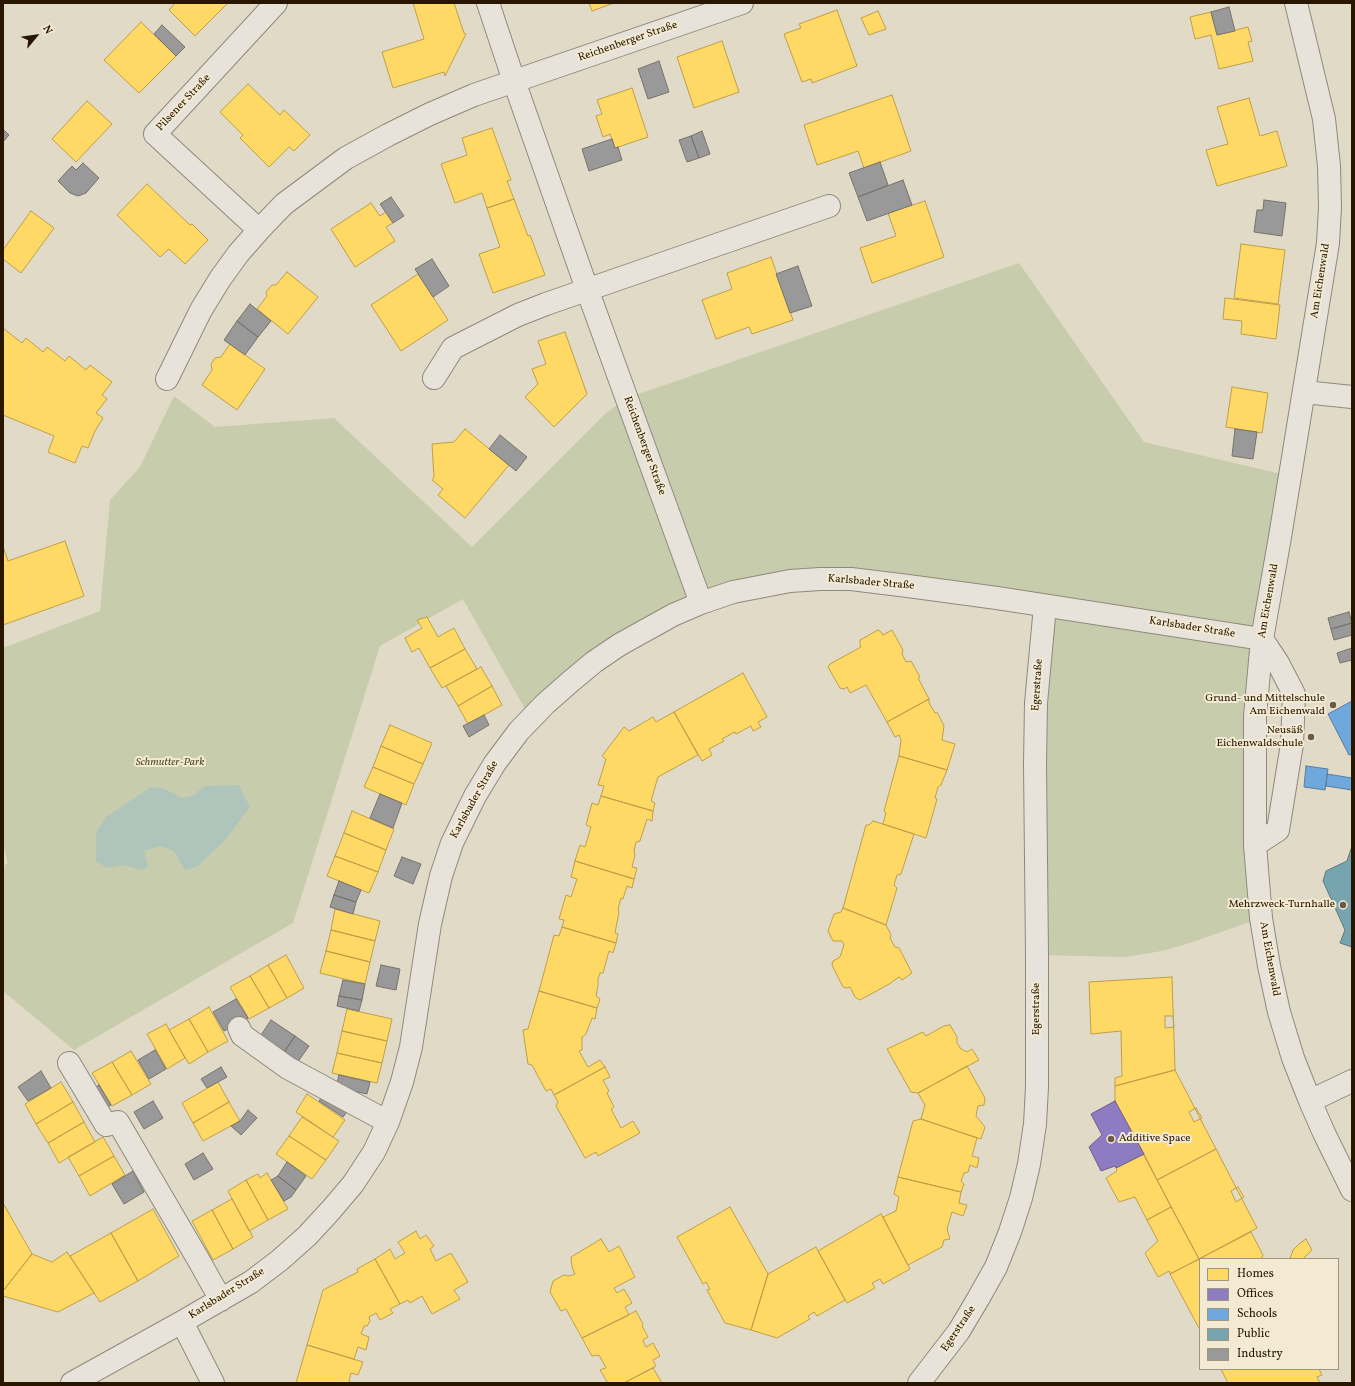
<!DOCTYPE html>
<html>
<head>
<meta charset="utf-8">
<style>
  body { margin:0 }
  #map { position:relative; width:1355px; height:1386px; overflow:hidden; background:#e1dac7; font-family:Vollkorn,serif }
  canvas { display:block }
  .frame { position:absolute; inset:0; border:4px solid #291601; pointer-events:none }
  .legend { position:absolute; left:1199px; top:1258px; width:140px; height:112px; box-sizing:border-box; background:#f3ead3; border:1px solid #a2957f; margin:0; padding:5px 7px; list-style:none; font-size:12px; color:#291601 }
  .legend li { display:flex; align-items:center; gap:8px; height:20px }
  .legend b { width:20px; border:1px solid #a2957f }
  .north { position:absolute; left:16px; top:16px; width:40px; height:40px; -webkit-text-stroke:3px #f3ead3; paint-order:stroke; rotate:61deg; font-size:11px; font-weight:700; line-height:16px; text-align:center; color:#291601 }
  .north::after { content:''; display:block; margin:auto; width:14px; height:18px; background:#291601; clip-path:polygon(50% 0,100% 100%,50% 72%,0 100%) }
</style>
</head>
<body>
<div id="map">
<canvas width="1355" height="1386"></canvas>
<div class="frame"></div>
<ul class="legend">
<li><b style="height:11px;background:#ffd966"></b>Homes</li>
<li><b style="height:11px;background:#8e7cc3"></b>Offices</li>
<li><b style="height:11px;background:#6fa8dc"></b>Schools</li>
<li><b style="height:11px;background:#76a5af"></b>Public</li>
<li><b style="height:11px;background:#999"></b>Industry</li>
</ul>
<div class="north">N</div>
</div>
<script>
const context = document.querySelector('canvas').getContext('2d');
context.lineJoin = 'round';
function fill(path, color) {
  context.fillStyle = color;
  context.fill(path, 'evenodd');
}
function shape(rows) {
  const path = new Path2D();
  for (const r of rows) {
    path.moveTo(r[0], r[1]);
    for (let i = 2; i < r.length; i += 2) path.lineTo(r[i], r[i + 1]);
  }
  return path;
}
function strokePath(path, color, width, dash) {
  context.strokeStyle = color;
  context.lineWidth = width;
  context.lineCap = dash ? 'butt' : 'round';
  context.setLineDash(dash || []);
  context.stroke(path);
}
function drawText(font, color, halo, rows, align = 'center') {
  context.font = font + ' Vollkorn,serif';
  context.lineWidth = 4;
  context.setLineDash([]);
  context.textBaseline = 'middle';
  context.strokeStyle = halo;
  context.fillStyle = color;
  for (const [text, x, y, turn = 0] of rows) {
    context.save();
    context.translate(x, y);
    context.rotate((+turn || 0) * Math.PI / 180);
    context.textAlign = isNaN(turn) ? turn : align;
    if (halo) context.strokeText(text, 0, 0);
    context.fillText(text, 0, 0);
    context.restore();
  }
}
const green = shape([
  [1019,263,1144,442,1290,476,1262,639,1261,918,1193,942,1162,951,1126,957,1037,955,1044,606,851,579,701,603,530,718,463,599,380,646,293,923,74,1050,3,991,3,866,8,863,3,844,3,648,100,611,110,500,140,467,174,396,215,427,334,418,472,547,606,413,627,398]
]);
const water = shape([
  [239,785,250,807,225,840,197,867,185,870,174,851,160,846,144,851,148,867,142,870,123,865,107,868,96,861,96,833,106,817,151,787,163,788,182,798,192,796,205,786]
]);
const homes = shape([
  [175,3,228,3,195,36,169,10,175,3],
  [413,3,454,3,464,33,466,34,445,76,444,72,393,88,382,52,424,39,413,3],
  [589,3,614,3,592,11,589,3],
  [837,10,857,66,812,83,811,79,802,82,784,34,801,28,799,24,837,10],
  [878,11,886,29,869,35,861,18,878,11],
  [1211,12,1217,35,1248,27,1252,41,1248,42,1253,61,1219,69,1211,35,1195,39,1190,17,1211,12],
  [141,22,176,56,139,93,104,60,141,22],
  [722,41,739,92,694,108,677,57,722,41],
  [248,84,280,115,284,110,310,135,294,151,289,147,269,167,240,138,243,135,220,112,248,84],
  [632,88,648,137,615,148,610,134,603,137,596,116,602,114,597,100,632,88],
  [892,95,911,151,864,168,858,151,817,165,804,125,892,95],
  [1249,98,1260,136,1277,131,1287,166,1217,186,1206,150,1228,144,1217,107,1249,98],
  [87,101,112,124,76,162,52,139,87,101],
  [492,128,511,180,507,181,514,199,487,208,482,193,455,203,441,164,467,155,462,138,492,128],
  [147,184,190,225,192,224,208,240,185,264,169,249,160,257,117,215,147,184],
  [514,199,528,236,530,235,545,275,493,293,479,254,500,247,487,208,514,199],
  [925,201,944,257,872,283,860,248,896,236,888,213,925,201],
  [371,203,380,216,386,212,393,223,386,227,395,241,355,267,331,229,371,203],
  [31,211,54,228,21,273,3,259,3,250,31,211],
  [1241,244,1285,250,1278,304,1234,298,1241,244],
  [771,257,793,320,752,334,749,327,716,339,702,300,732,289,727,273,771,257],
  [287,272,318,297,288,334,257,309,267,296,266,292,272,285,276,285,287,272],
  [418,274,448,320,401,351,371,305,418,274],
  [1225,298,1280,305,1276,339,1241,334,1242,321,1223,319,1225,298],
  [4,329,22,343,26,338,43,352,47,347,65,361,69,356,86,370,90,365,112,382,102,395,107,399,96,413,103,418,95,431,88,448,82,446,75,463,48,452,54,436,3,415,3,331,4,329],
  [565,332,587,394,554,427,525,397,538,384,532,369,546,364,538,341,565,332],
  [230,344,265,369,237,410,202,385,212,370,211,364,215,358,221,357,230,344],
  [1232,387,1268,393,1262,433,1226,427,1232,387],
  [465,429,509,465,465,518,438,495,443,489,432,480,434,477,432,444,454,442,465,429],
  [65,541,84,596,3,625,3,546,8,561,65,541],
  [427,617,438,637,454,628,465,649,430,668,419,648,412,652,405,638,422,628,417,620,427,617],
  [878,630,881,632,883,635,892,630,903,650,902,654,906,662,911,661,920,677,918,678,929,699,887,722,866,685,850,693,847,687,844,689,840,688,828,667,830,664,861,647,860,644,860,640,878,630],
  [465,649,477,669,442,688,430,668,465,649],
  [481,667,492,686,458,706,446,686,481,667],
  [743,673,767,717,758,722,761,727,753,731,751,726,736,734,735,732,722,739,724,741,709,749,712,755,702,761,674,712,743,673],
  [492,686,502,705,468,724,458,706,492,686],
  [929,699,929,703,935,713,937,712,944,726,942,740,955,744,947,770,899,756,901,740,899,735,895,737,887,722,929,699],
  [674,712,698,755,658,777,651,801,655,803,653,811,601,796,604,786,598,785,606,759,602,756,624,727,629,731,653,717,656,722,674,712],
  [390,725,432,743,423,764,381,746,390,725],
  [381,746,423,764,414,784,373,767,381,746],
  [899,756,947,770,941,785,938,787,935,798,937,799,926,838,883,824,886,813,884,811,899,756],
  [373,767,414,784,406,805,364,787,373,767],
  [601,796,653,811,652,821,647,819,640,841,636,842,634,851,635,855,632,867,637,868,634,879,575,861,580,845,585,847,591,827,586,825,592,803,598,805,601,796],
  [352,811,394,829,386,850,344,833,352,811],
  [873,821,914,834,901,874,897,875,894,885,897,888,886,925,843,908,866,825,869,825,873,821],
  [344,833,386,850,378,872,335,856,344,833],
  [335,856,378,872,369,893,327,876,335,856],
  [575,861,634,879,632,888,627,886,623,899,621,898,619,905,618,910,619,912,615,933,618,934,616,943,562,927,564,920,559,919,566,895,571,897,577,879,571,877,575,861],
  [843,908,886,925,891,935,890,938,895,947,899,948,912,973,902,980,899,977,892,982,891,983,860,1000,855,997,850,987,847,988,843,987,832,965,833,961,840,957,844,945,842,941,833,941,828,931,834,914,841,912,843,908],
  [335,909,380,921,375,941,331,930,335,909],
  [562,927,616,943,613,953,609,951,603,973,600,973,598,979,598,985,596,996,600,999,597,1008,539,991,554,935,559,936,562,927],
  [331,930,375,941,370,962,326,951,331,930],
  [326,951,370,962,365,984,320,973,326,951],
  [286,955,304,988,287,998,268,965,286,955],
  [268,965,287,998,269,1008,250,976,268,965],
  [250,976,269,1008,249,1019,230,987,250,976],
  [1172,977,1175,1070,1115,1086,1115,1078,1122,1076,1121,1031,1091,1034,1089,982,1172,977],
  [539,991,597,1008,595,1019,592,1018,586,1034,582,1037,582,1050,579,1051,588,1067,600,1060,605,1067,554,1095,551,1089,546,1091,532,1065,528,1064,523,1030,528,1029,539,991],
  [209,1007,228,1041,208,1052,189,1019,209,1007],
  [347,1009,392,1019,387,1041,342,1031,347,1009],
  [1165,1016,1173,1016,1174,1027,1165,1028,1165,1016],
  [189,1019,208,1052,189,1064,169,1030,189,1019],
  [166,1024,185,1058,167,1069,147,1034,166,1024],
  [950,1025,957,1037,957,1043,961,1049,967,1052,972,1049,979,1060,918,1093,911,1092,887,1049,923,1032,926,1036,944,1026,950,1025],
  [342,1031,387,1041,382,1063,337,1053,342,1031],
  [131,1051,151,1084,132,1095,112,1062,131,1051],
  [337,1053,382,1063,377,1083,332,1073,337,1053],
  [112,1062,132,1095,112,1106,92,1073,112,1062],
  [967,1066,985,1098,984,1105,978,1106,976,1116,985,1127,981,1139,921,1119,925,1105,918,1093,967,1066],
  [605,1067,610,1077,603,1080,609,1091,607,1093,614,1107,611,1109,621,1128,633,1121,640,1133,598,1156,596,1152,585,1158,556,1106,558,1102,554,1095,605,1067],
  [1175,1070,1216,1149,1157,1180,1115,1101,1115,1086,1175,1070],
  [61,1082,73,1102,36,1124,25,1104,61,1082],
  [218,1082,229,1102,193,1123,182,1103,218,1082],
  [307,1094,345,1120,333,1137,296,1112,307,1094],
  [73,1102,84,1122,48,1143,36,1124,73,1102],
  [229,1102,240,1121,203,1141,193,1123,229,1102],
  [1196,1108,1202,1118,1194,1122,1189,1112,1196,1108],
  [302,1117,339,1141,326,1160,289,1136,302,1117],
  [921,1119,977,1138,972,1156,979,1158,977,1168,970,1165,968,1172,964,1173,961,1181,964,1184,961,1192,898,1177,913,1121,921,1119],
  [84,1122,95,1142,59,1163,48,1143,84,1122],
  [289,1136,326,1160,312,1179,276,1154,289,1136],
  [103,1137,114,1156,79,1176,68,1157,103,1137],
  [1216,1149,1257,1228,1199,1259,1157,1180,1216,1149],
  [1144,1154,1171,1207,1147,1220,1135,1197,1119,1202,1106,1178,1117,1171,1116,1168,1144,1154],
  [114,1156,125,1175,90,1196,79,1176,114,1156],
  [267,1173,288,1209,268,1220,246,1180,258,1174,260,1178,267,1173],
  [898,1177,961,1192,959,1203,967,1205,963,1216,952,1212,947,1229,950,1239,944,1240,942,1247,908,1265,883,1217,896,1211,899,1197,894,1194,898,1177],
  [246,1180,268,1220,249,1231,228,1191,246,1180],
  [1238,1187,1244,1197,1236,1202,1231,1191,1238,1187],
  [232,1199,253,1237,233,1249,212,1210,232,1199],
  [3,1203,32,1254,3,1291,3,1203],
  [730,1207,768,1274,751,1330,725,1323,707,1290,710,1289,706,1282,703,1284,677,1237,730,1207],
  [1171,1207,1199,1259,1170,1274,1169,1271,1158,1277,1145,1253,1158,1241,1147,1220,1171,1207],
  [153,1209,179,1256,138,1281,111,1233,153,1209],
  [212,1210,233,1249,213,1260,192,1221,212,1210],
  [881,1214,910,1269,883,1284,880,1279,872,1283,875,1288,847,1303,818,1251,881,1214],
  [416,1231,420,1239,426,1235,434,1246,430,1249,436,1261,451,1253,468,1282,454,1290,460,1299,432,1314,422,1296,410,1303,408,1300,400,1304,375,1259,390,1249,395,1259,405,1253,398,1242,416,1231],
  [1251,1232,1263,1255,1261,1259,1200,1259,1200,1330,1170,1274,1251,1232],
  [111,1233,138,1281,100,1302,70,1256,111,1233],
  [601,1239,609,1252,619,1246,635,1277,614,1288,617,1293,624,1289,632,1303,625,1307,629,1315,582,1338,566,1309,561,1311,550,1292,553,1281,564,1275,569,1276,575,1274,572,1267,571,1257,601,1239],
  [1306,1239,1312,1250,1303,1259,1290,1259,1293,1250,1299,1244,1306,1239],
  [816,1247,845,1300,817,1316,814,1312,808,1316,810,1319,777,1338,751,1330,768,1274,816,1247],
  [67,1252,94,1293,58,1312,3,1296,3,1291,32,1254,52,1262,67,1252],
  [375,1259,400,1304,390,1309,393,1313,380,1320,376,1313,369,1317,370,1321,367,1326,364,1326,361,1334,369,1337,366,1350,358,1347,354,1359,307,1345,323,1290,358,1272,357,1269,375,1259],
  [636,1311,643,1324,642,1326,648,1337,643,1340,644,1343,646,1347,653,1343,660,1356,653,1360,656,1366,624,1383,608,1383,600,1370,606,1368,599,1355,592,1356,582,1338,636,1311],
  [307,1345,363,1362,358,1375,351,1373,349,1381,352,1383,296,1383,307,1345],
  [653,1368,662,1383,624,1383,653,1368],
  [1221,1369,1319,1369,1322,1375,1317,1377,1320,1383,1228,1383,1221,1369]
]);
const offices = shape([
  [1115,1101,1144,1154,1116,1168,1115,1166,1101,1171,1089,1147,1102,1135,1091,1114,1115,1101]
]);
const schools = shape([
  [1352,701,1352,754,1349,755,1328,714,1352,701],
  [1306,766,1328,769,1325,790,1304,787,1306,766],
  [1327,774,1352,778,1352,790,1326,786,1327,774]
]);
const public = shape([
  [1352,846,1352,947,1340,943,1345,930,1323,881,1326,871,1347,861,1352,846]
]);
const industry = shape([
  [1229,7,1235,31,1217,35,1211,12,1229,7],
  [162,25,185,47,176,56,154,34,162,25],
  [659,61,669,92,648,99,638,69,659,61],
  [3,129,9,135,3,142,3,129],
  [702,131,710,154,699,158,691,136,702,131],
  [691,136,699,158,687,162,679,140,691,136],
  [612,139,615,148,618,147,622,160,589,171,582,149,612,139],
  [880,162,888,185,858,197,849,173,880,162],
  [83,163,99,178,86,193,78,196,70,193,58,181,72,166,76,170,83,163],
  [903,180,912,205,867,221,858,197,903,180],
  [391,197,404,216,393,223,380,204,391,197],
  [1264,200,1286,203,1282,236,1254,232,1257,210,1263,210,1264,200],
  [432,259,449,286,433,297,415,269,432,259],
  [798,266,812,306,790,313,776,274,798,266],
  [250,304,271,321,258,337,237,321,250,304],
  [237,321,258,337,245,355,224,340,237,321],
  [1235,429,1257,432,1253,459,1232,456,1235,429],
  [500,435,527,457,516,471,489,449,500,435],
  [1349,612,1352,623,1331,629,1328,618,1349,612],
  [1352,623,1352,635,1334,640,1331,629,1352,623],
  [1352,648,1352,660,1340,663,1337,653,1352,648],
  [484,715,489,725,469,737,463,726,484,715],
  [380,794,402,803,393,828,370,818,380,794],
  [402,857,421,864,413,884,394,876,402,857],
  [339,881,361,890,356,902,334,895,339,881],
  [334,895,356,902,353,914,330,907,334,895],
  [381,965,400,969,396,990,376,986,381,965],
  [343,980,365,984,362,1000,339,996,343,980],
  [339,996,362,1000,359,1011,337,1006,339,996],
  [236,999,248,1018,224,1031,213,1012,236,999],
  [271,1020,295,1036,283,1054,259,1038,271,1020],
  [295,1036,309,1046,297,1063,283,1054,295,1036],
  [155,1050,166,1069,149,1079,138,1060,155,1050],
  [221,1067,227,1077,207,1088,201,1079,221,1067],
  [41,1071,51,1088,28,1101,18,1087,41,1071],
  [339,1075,370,1082,367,1094,336,1087,339,1075],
  [99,1085,111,1105,103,1110,91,1090,99,1085],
  [325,1093,349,1109,343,1117,319,1101,325,1093],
  [153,1101,163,1118,144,1129,134,1112,153,1101],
  [248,1110,257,1118,241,1135,231,1126,240,1121,248,1110],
  [203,1153,213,1169,194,1180,185,1164,203,1153],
  [287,1162,306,1176,296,1190,278,1176,287,1162],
  [133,1171,144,1192,124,1204,112,1184,133,1171],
  [278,1176,296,1190,291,1197,284,1201,271,1180,278,1176]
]);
const minor = shape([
  [488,3,514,81,587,289,701,603],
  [1296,3,1324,119,1329,166,1330,207,1328,243,1280,537,1262,639,1255,716,1255,845,1261,918,1269,966,1279,1012,1293,1058,1310,1101,1324,1133,1352,1190],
  [259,230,155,134,276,3],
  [434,378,453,348,518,315,546,304,829,206],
  [167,379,201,310,220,279,238,254,259,230,284,204,346,158,388,135,430,114,474,95,742,3],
  [1304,392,1352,397],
  [1255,845,1278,830,1292,744,1294,694,1278,663,1262,639],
  [239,1028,242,1035,288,1068,388,1122],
  [69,1063,106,1125,118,1122,198,1259,221,1300],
  [1310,1101,1352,1081],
  [182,1322,213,1383],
  [72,1383,182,1322,251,1282,280,1260,307,1236,331,1210,353,1184,374,1152,388,1122,402,1082,411,1047,430,924,441,876,452,843,475,796,495,763,519,731,545,704,570,682,594,662,619,645,673,615,701,603,733,592,790,581,820,579,851,579,908,586,997,598,1262,639],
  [919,1383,959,1331,978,1299,996,1267,1010,1232,1021,1198,1029,1164,1035,1124,1037,1087,1037,955,1035,764,1036,703,1045,606]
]);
const markers = [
  [1333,705,4,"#695b46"],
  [1311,737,4,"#695b46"],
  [1343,905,4,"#695b46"],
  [1111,1139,4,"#695b46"]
];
const streetNames = [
  ["Reichenberger Straße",628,42,-19],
  ["Pilsener Straße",184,103,-47],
  ["Am Eichenwald",1321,281,-81],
  ["Reichenberger Straße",644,446,70],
  ["Karlsbader Straße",871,583,5],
  ["Am Eichenwald",1269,601,-80],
  ["Karlsbader Straße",1192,628,9],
  ["Egerstraße",1038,685,-86],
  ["Karlsbader Straße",475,800,-61],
  ["Am Eichenwald",1269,959,80],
  ["Egerstraße",1037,1009,-90],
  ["Karlsbader Straße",227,1294,-32],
  ["Egerstraße",959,1329,-56]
];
const poiNames = [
  ["Grund- und Mittelschule",1325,699],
  ["Am Eichenwald",1325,712],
  ["Neusäß",1303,731],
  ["Eichenwaldschule",1303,744],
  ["Mehrzweck-Turnhalle",1335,905],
  ["Additive Space",1119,1139,"left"]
];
const parkNames = [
  ["Schmutter-Park",170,763]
];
fill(green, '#c7cdac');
fill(water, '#afc5bc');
fill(homes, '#ffd966');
strokePath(homes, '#bf9e48', 1);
fill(offices, '#8e7cc3');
strokePath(offices, '#705d89', 1);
fill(schools, '#6fa8dc');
strokePath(schools, '#5a7c9a', 1);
fill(public, '#76a5af');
strokePath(public, '#5f7a7b', 1);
fill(industry, '#999');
strokePath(industry, '#77726b', 1);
strokePath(minor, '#8f897c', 24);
strokePath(minor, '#e8e3da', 22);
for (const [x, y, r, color] of markers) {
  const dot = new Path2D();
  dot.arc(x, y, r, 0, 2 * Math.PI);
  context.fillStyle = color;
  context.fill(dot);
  strokePath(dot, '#f3ead3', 1.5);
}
drawText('11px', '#291601', '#f3ead3', streetNames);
drawText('11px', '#291601', '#f3ead3', poiNames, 'right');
drawText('italic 11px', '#524a2e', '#f3ead3', parkNames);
</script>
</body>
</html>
